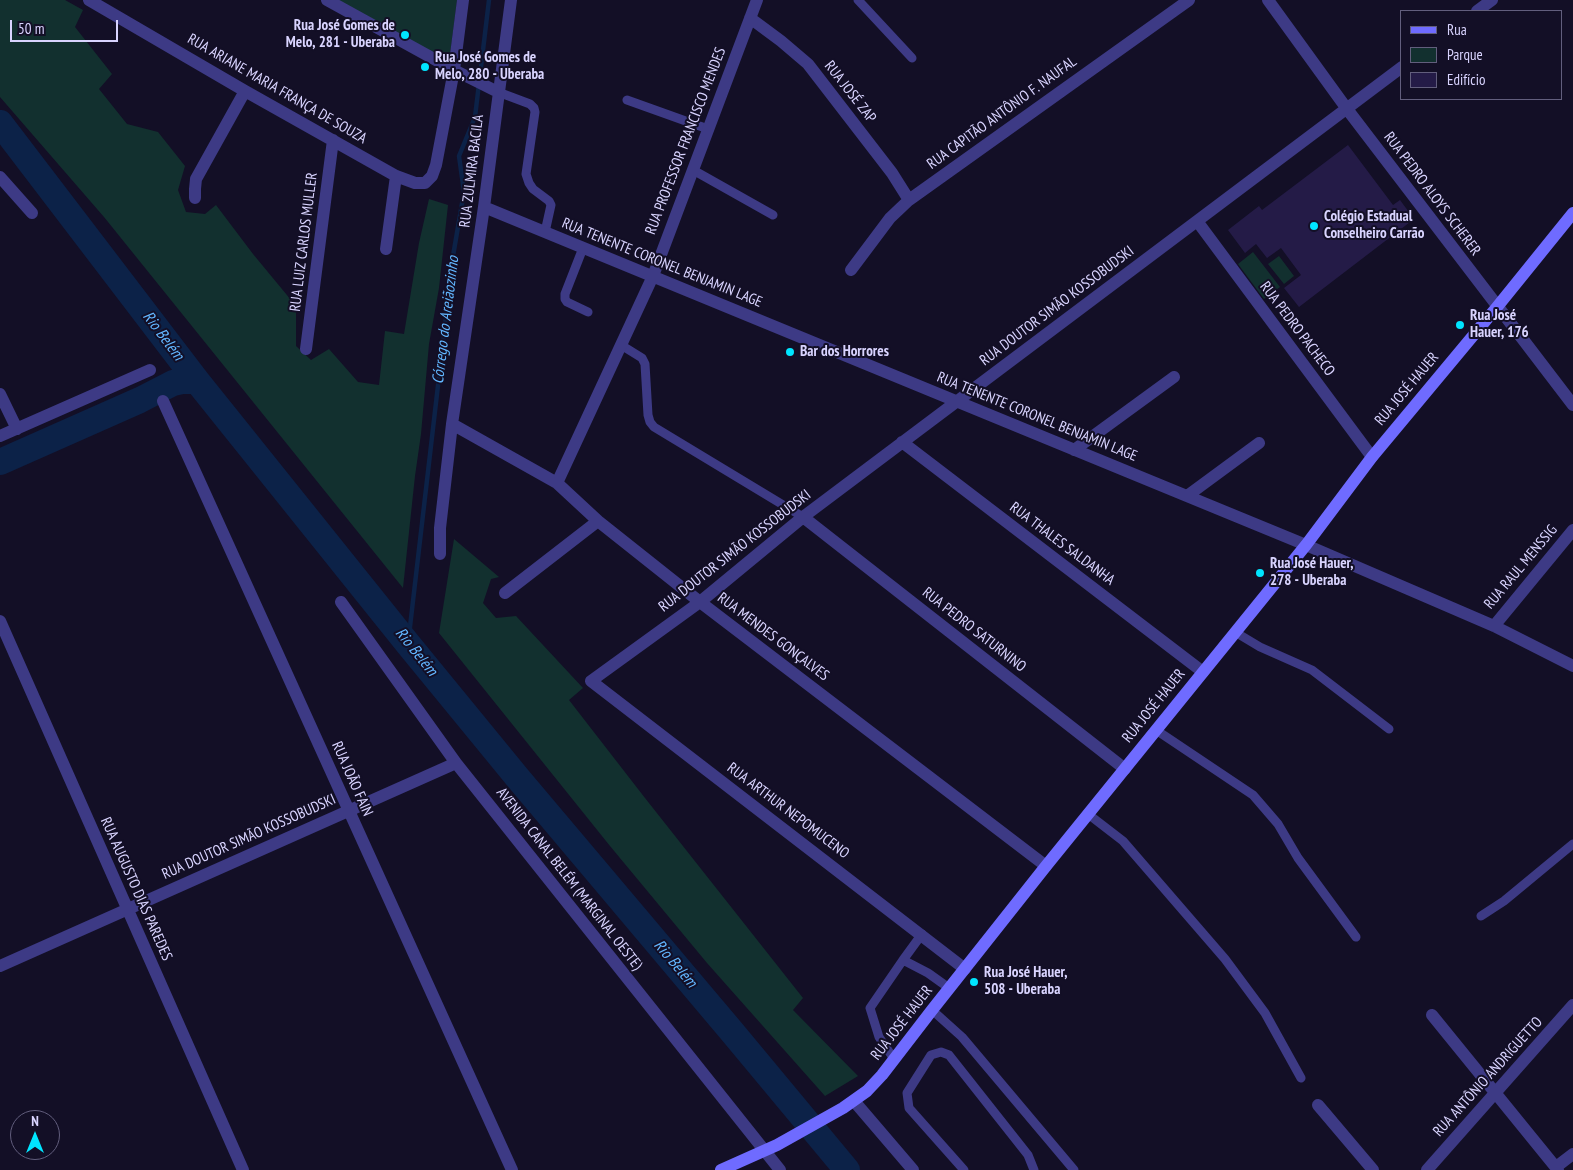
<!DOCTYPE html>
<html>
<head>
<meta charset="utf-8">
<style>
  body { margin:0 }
  #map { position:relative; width:1573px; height:1170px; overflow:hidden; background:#130f26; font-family:"PT Sans Narrow",sans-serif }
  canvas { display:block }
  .legend { position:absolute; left:1400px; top:10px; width:162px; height:90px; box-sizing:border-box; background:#130f26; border:1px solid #625e7d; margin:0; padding:6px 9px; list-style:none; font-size:15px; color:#d9d4ff }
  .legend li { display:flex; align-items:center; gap:10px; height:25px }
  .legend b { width:25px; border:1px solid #625e7d }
  .north { position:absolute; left:10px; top:1110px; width:50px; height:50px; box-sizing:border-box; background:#130f26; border:1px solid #625e7d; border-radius:50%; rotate:0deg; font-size:14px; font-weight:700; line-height:20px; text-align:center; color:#d9d4ff }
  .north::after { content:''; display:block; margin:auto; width:18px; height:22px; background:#00e5ff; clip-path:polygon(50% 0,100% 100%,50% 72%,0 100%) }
  .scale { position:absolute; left:10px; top:20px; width:108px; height:22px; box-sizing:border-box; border:2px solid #d9d4ff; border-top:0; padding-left:6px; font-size:15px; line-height:18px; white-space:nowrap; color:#d9d4ff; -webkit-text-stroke:4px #130f26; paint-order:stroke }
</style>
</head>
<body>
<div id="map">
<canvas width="1573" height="1170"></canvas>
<ul class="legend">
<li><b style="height:6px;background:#6f6bff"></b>Rua</li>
<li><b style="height:14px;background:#12302f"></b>Parque</li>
<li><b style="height:14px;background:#241b47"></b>Edifício</li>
</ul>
<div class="north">N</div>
<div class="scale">50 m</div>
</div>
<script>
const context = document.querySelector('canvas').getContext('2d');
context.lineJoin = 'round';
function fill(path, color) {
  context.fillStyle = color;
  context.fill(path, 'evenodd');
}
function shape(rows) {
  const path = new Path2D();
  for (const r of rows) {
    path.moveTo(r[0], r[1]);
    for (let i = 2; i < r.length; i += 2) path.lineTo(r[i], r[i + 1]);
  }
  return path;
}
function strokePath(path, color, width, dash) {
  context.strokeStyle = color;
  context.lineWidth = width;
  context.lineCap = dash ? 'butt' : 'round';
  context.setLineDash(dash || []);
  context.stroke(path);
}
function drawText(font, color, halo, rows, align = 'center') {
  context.font = font + ' "PT Sans Narrow",sans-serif';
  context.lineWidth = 4;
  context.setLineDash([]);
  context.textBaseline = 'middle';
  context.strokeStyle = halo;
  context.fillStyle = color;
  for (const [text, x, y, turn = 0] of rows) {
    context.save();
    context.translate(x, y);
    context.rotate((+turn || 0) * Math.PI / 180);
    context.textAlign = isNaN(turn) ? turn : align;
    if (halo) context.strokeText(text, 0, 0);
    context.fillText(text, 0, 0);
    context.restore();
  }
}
const green = shape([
  [0,0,65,0,83,10,75,27,112,74,99,89,127,124,158,132,185,166,178,190,186,212,205,214,216,205,253,254,296,306,296,346,311,360,329,349,358,382,379,385,385,331,404,334,419,243,429,199,448,205,439,288,429,344,421,434,415,476,403,588,104,217,0,97],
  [335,0,457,0,449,63],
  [1253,252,1280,287,1264,299,1238,264],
  [1279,256,1294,276,1284,284,1268,264],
  [454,539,499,577,491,579,483,603,496,618,516,616,583,688,569,700,645,798,803,998,793,1010,858,1076,825,1096,707,963,610,846,439,633]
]);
const stream = shape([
  [408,644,453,256,464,192,459,156,475,117,489,0]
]);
const river = shape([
  [0,123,197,381,408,644,517,777,733,1033,847,1170],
  [0,462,140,400,173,383,182,381,197,381]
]);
const building = shape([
  [1348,145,1393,205,1400,200,1414,219,1299,307,1284,288,1301,275,1281,248,1267,258,1256,244,1245,253,1228,230,1259,206,1262,210]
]);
const lane = shape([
  [858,0,912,58],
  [498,92,530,104,534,108,535,112,526,174,529,183,533,189,549,201,551,205,545,232],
  [627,100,708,129],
  [693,170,773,215],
  [583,248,565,294,565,299,567,302,588,312],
  [621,345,642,358,645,364,648,415,650,422,654,427,803,517],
  [1235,632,1260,647,1312,670,1389,729],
  [1156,730,1253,795,1278,824,1298,858,1356,937],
  [1088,814,1123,841,1225,959,1265,1013,1301,1078],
  [1481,916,1504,901,1573,844],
  [903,960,922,934],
  [932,1010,962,1037,1074,1170],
  [894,1059,879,1037,870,1008,903,960,928,973,949,988],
  [964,1170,909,1108,907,1093,931,1055,941,1052,949,1055,1028,1155,1034,1170]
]);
const street = shape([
  [89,0,245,91,396,176,415,183,425,183,432,176,436,165,454,70,463,0],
  [327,0,454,70,498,92],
  [1268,0,1347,109,1573,405],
  [1477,11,1492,0],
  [750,18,781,41,808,64,892,173,909,200],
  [0,177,32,213],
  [195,198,195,189,196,179,245,91],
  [484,207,1306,545,1494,626,1573,666],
  [1197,221,1372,457],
  [386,249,396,176],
  [851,270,890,218,909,200,1189,0],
  [306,349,333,140],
  [0,394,17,429],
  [163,401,512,1170],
  [452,424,557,483,598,521,700,602,1046,866],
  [0,436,150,370],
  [902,442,1203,672],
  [1074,450,1174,377],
  [557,483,653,276,757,0],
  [1187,496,1259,443],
  [803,517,1125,769],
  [440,554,440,528,452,424,484,207,511,0],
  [505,593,598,521],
  [341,602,456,763,780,1170],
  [0,621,243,1170],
  [1494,626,1573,530],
  [0,966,456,763],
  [965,969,591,681,700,602,803,517,1402,67],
  [1432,1015,1558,1170],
  [854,1101,913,1170],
  [1318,1105,1373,1170],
  [1556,1167,1573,1154],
  [1427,1170,1573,1005]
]);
const secondary = shape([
  [721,1170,777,1145,843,1108,867,1091,882,1075,932,1010,1046,866,1306,545,1372,457,1497,307,1573,213]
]);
const markers = [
  [405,35,5,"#00e5ff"],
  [425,67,5,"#00e5ff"],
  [1314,226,5,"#00e5ff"],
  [1460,325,5,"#00e5ff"],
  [790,352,5,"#00e5ff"],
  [1260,573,5,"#00e5ff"],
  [974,982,5,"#00e5ff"]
];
const poiNames = [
  ["Rua José Gomes de",395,26,"right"],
  ["Melo, 281 - Uberaba",395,43,"right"],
  ["Rua José Gomes de",435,58],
  ["Melo, 280 - Uberaba",435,75],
  ["Colégio Estadual",1324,217],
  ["Conselheiro Carrão",1324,234],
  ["Rua José",1470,316],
  ["Hauer, 176",1470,333],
  ["Bar dos Horrores",800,352],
  ["Rua José Hauer,",1270,564],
  ["278 - Uberaba",1270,581],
  ["Rua José Hauer,",984,973],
  ["508 - Uberaba",984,990]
];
const streetNames = [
  ["RUA ARIANE MARIA FRANÇA DE SOUZA",277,89,30],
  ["RUA JOSÉ ZAP",850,92,52],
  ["RUA CAPITÃO ANTÔNIO F. NAUFAL",1002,113,-36],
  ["RUA PROFESSOR FRANCISCO MENDES",686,141,-69],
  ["RUA ZULMIRA BACILA",472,171,-83],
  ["RUA PEDRO ALOYS SCHERER",1432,194,53],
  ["RUA LUIZ CARLOS MULLER",304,242,-83],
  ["RUA TENENTE CORONEL BENJAMIN LAGE",662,263,22],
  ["RUA DOUTOR SIMÃO KOSSOBUDSKI",1057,306,-37],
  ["RUA PEDRO PACHECO",1297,329,53],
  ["RUA JOSÉ HAUER",1407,389,-50],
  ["RUA TENENTE CORONEL BENJAMIN LAGE",1037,417,22],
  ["RUA THALES SALDANHA",1062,544,37],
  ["RUA DOUTOR SIMÃO KOSSOBUDSKI",735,551,-38],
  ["RUA RAUL MENSSIG",1521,567,-50],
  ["RUA PEDRO SATURNINO",974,630,38],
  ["RUA MENDES GONÇALVES",773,637,37],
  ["RUA JOSÉ HAUER",1154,706,-51],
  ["RUA JOÃO FAIN",352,779,66],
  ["RUA ARTHUR NEPOMUCENO",788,811,37],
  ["RUA DOUTOR SIMÃO KOSSOBUDSKI",249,837,-24],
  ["AVENIDA CANAL BELÉM (MARGINAL OESTE)",569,879,52],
  ["RUA AUGUSTO DIAS PAREDES",136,889,66],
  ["RUA JOSÉ HAUER",902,1023,-52],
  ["RUA ANTÔNIO ANDRIGUETTO",1488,1077,-48]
];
const waterNames = [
  ["Córrego do Areiãozinho",446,320,-83],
  ["Rio Belém",163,336,53],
  ["Rio Belém",416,652,51],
  ["Rio Belém",675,964,50]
];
fill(green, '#12302f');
strokePath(stream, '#0c2248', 4.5);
strokePath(river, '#0c2248', 26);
fill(building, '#241b47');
strokePath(lane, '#3d3a85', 9);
strokePath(street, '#3d3a85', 12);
strokePath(secondary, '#6f6bff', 12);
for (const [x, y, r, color] of markers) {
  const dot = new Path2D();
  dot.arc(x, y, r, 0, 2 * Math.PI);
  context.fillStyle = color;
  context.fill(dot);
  strokePath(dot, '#130f26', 2);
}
drawText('bold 15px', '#d9d4ff', '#130f26', poiNames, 'left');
drawText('15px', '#d9d4ff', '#130f26', streetNames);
drawText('italic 16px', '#62b6ff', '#130f26', waterNames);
</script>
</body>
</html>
